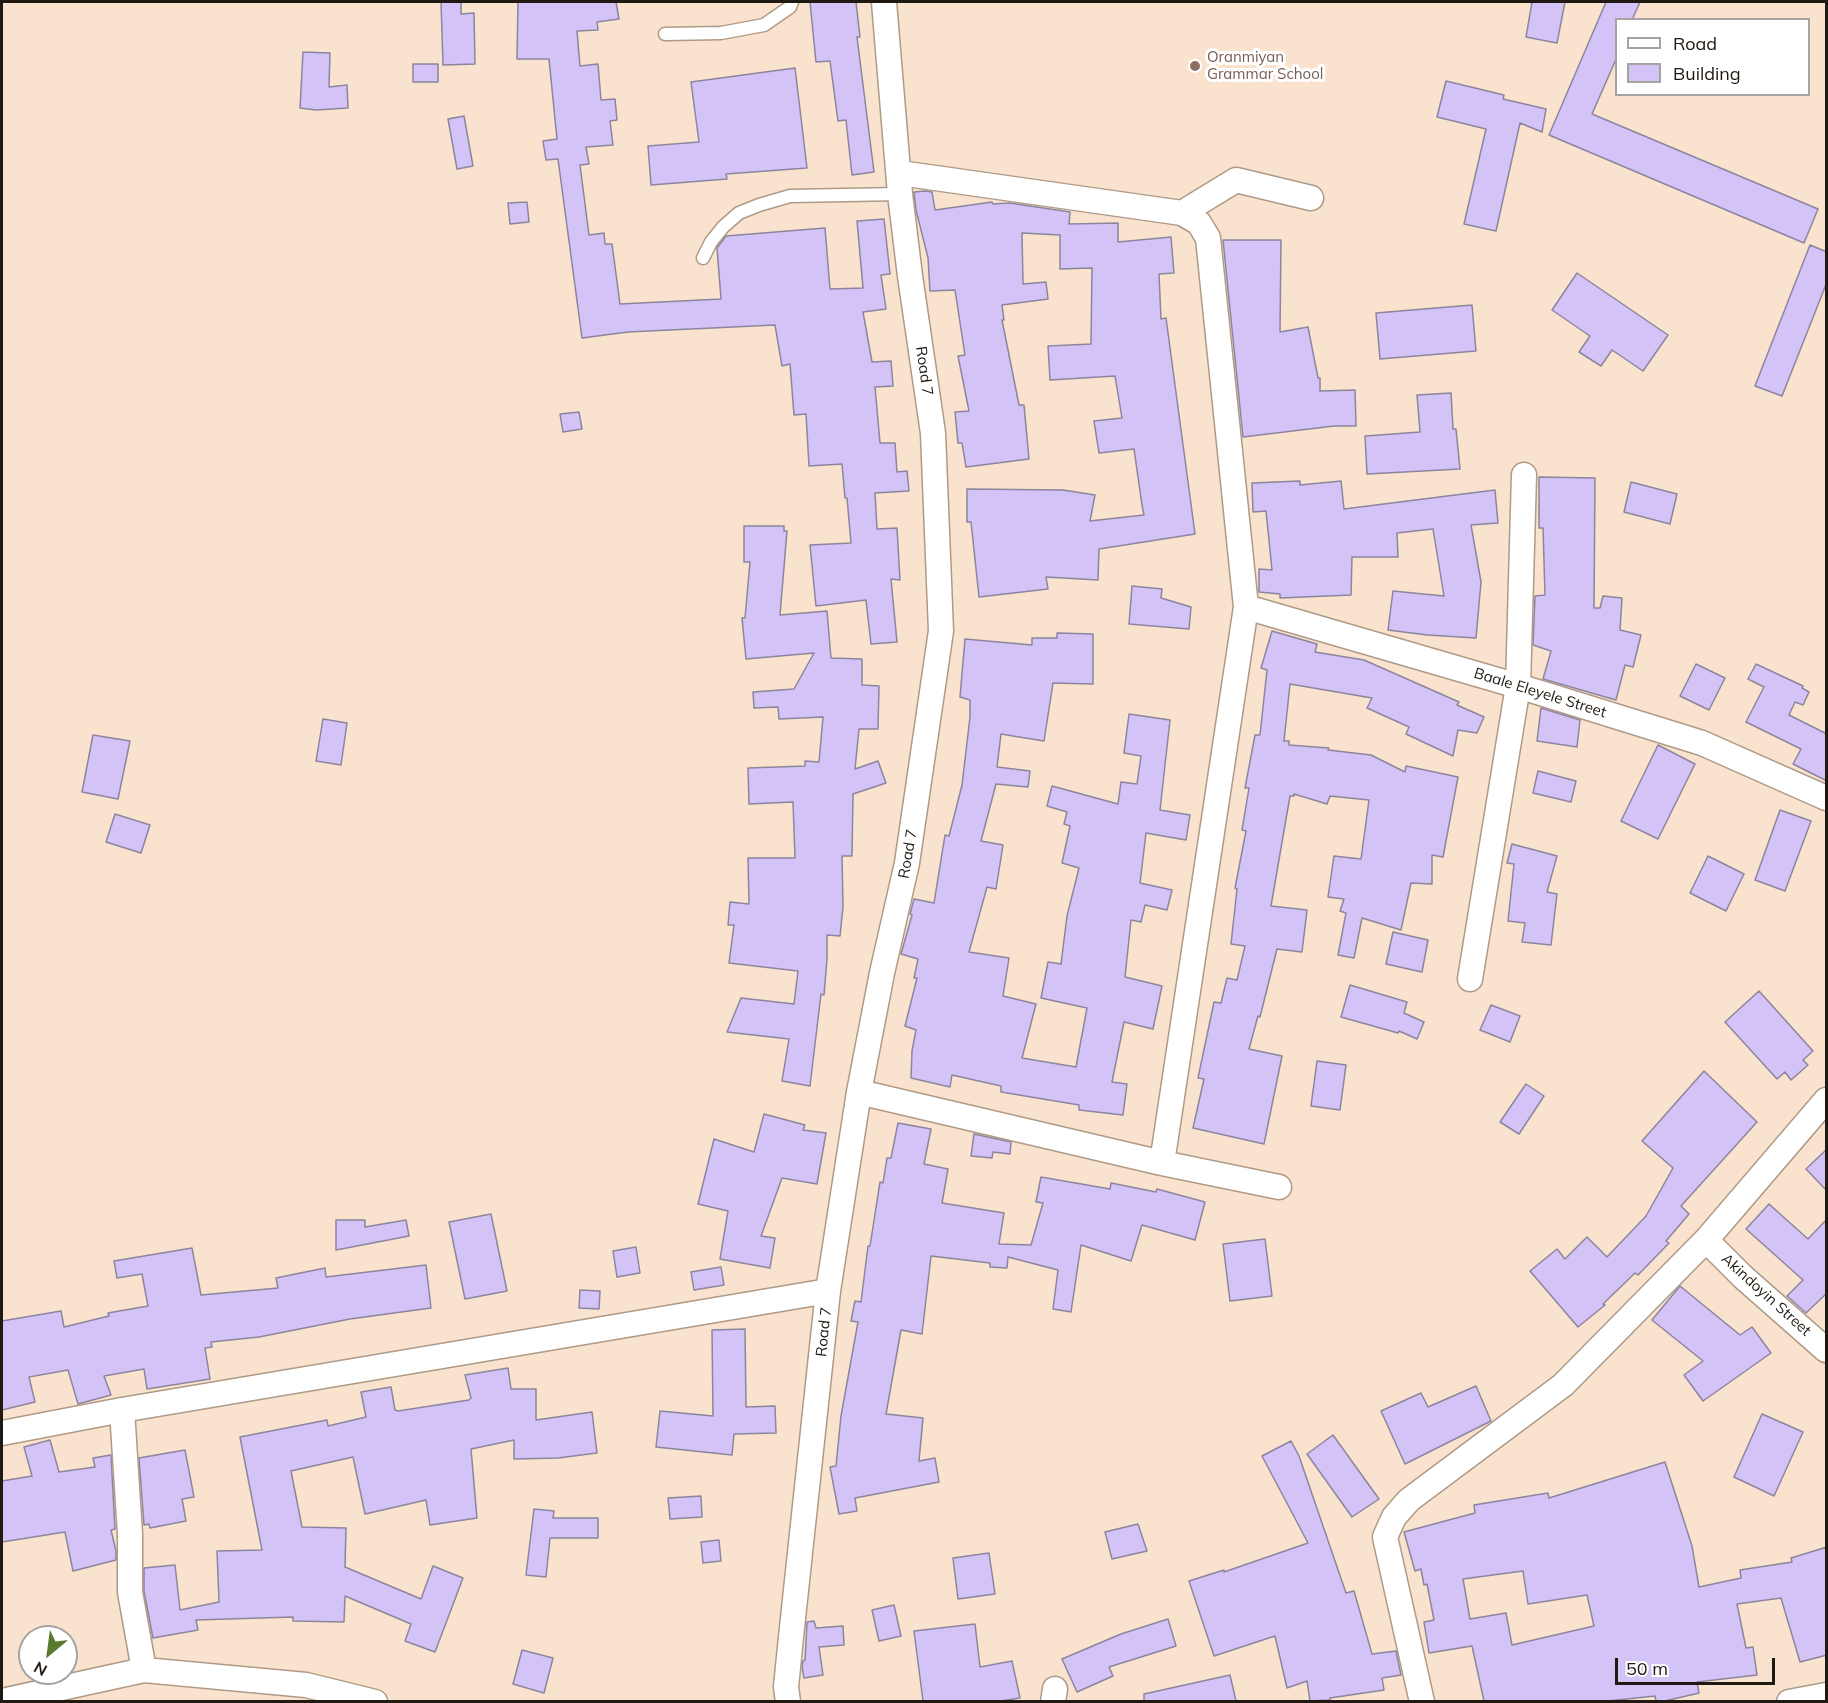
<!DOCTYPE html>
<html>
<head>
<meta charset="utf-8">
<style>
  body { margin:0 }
  #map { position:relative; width:1828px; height:1703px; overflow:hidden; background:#f9e3ce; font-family:Mulish,sans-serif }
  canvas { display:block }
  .frame { position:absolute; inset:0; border:3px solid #201911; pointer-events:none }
  .legend { position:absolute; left:1615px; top:18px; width:195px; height:78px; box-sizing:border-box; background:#fff; border:2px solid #a6a3a0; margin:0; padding:8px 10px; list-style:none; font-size:18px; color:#201911 }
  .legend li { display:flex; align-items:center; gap:12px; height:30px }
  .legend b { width:30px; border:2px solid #a6a3a0 }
  .north { position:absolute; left:18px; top:1625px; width:60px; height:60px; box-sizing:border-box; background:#fff; border:2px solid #a6a3a0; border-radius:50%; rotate:209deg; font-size:16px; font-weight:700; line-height:24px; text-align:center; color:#201911 }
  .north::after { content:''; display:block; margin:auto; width:21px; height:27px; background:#5a7a30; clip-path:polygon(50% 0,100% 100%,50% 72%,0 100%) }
  .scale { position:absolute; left:1615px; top:1658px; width:160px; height:27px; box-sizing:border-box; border:3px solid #201911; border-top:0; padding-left:8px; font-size:18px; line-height:21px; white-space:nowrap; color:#201911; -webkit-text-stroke:4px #fff; paint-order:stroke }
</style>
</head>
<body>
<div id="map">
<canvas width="1828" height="1703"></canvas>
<div class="frame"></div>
<ul class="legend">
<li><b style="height:8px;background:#fff"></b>Road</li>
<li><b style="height:16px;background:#d3c3f7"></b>Building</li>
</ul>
<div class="north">N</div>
<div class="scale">50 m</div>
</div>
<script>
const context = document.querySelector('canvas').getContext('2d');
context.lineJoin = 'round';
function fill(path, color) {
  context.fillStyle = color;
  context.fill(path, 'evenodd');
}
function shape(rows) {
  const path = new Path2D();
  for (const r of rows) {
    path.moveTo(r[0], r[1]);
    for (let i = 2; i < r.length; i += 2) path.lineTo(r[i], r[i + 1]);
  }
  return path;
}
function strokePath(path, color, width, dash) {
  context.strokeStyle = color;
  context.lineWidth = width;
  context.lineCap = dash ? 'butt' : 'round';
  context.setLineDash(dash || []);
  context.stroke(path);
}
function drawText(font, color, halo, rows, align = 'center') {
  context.font = font + ' Mulish,sans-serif';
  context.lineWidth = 6;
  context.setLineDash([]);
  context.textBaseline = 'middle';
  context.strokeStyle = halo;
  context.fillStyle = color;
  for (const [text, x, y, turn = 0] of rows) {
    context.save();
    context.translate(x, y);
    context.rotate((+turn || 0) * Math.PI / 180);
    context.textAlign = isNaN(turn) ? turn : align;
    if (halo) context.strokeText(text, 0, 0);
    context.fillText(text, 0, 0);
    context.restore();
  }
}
const building = shape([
  [441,2,461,2,461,14,474,13,475,64,443,65,441,2],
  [518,2,616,2,619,19,597,22,598,30,577,31,580,66,598,64,601,100,615,99,617,120,610,121,613,145,586,147,589,164,580,165,589,235,604,233,605,244,612,244,620,304,721,299,717,248,726,236,825,228,830,289,863,288,857,221,884,219,890,274,881,275,886,309,863,312,872,362,891,361,893,386,875,387,880,443,895,443,897,472,907,471,909,491,875,493,877,529,897,528,900,580,891,579,897,642,871,644,866,600,816,606,810,545,851,543,847,498,845,498,842,464,809,466,806,414,794,415,790,364,782,366,775,325,628,332,582,338,558,159,546,160,543,141,557,139,549,59,517,59,518,2],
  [810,2,856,2,860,37,857,37,874,172,852,175,846,120,838,121,830,61,816,62,810,2],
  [1532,2,1565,2,1557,43,1526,37,1532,2],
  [1606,2,1640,2,1632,20,1617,20,1617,57,1592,114,1818,209,1804,243,1549,135,1606,2],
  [303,52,330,53,329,87,347,85,348,108,316,110,300,108,303,52],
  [413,64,438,64,438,82,413,82,413,64],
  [795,68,807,168,726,174,727,179,651,185,648,146,699,142,691,82,795,68],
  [1446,81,1504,95,1503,99,1546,109,1542,132,1520,123,1496,231,1464,224,1486,129,1437,117,1446,81],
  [464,116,473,166,457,169,448,119,464,116],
  [925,191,932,192,935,210,992,202,993,204,1010,203,1070,212,1069,224,1118,223,1118,242,1171,237,1174,273,1159,274,1161,319,1166,318,1195,534,1099,549,1098,580,1046,577,1048,589,979,597,971,522,967,522,967,489,1063,490,1095,495,1090,521,1144,515,1142,505,1134,449,1099,453,1094,421,1122,418,1115,376,1050,380,1048,346,1091,344,1092,268,1060,269,1060,235,1022,233,1023,284,1046,282,1048,299,1002,305,1004,320,1002,320,1019,405,1024,405,1029,459,966,467,962,443,958,443,955,412,969,411,958,356,965,355,955,290,930,291,928,258,916,210,914,192,925,191],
  [527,202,529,222,510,224,508,203,527,202],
  [1223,240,1281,240,1280,332,1308,327,1318,378,1320,378,1320,391,1355,390,1356,426,1334,426,1243,437,1223,240],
  [1810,245,1827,252,1827,282,1782,396,1755,386,1810,245],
  [1577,273,1668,335,1643,371,1612,350,1601,366,1579,352,1590,336,1552,310,1577,273],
  [1472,305,1476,351,1380,359,1376,313,1472,305],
  [1451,393,1453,429,1456,429,1460,469,1367,474,1365,436,1420,432,1417,395,1451,393],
  [579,412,582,429,563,432,560,414,579,412],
  [1539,477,1595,478,1594,608,1600,608,1603,596,1622,598,1620,630,1641,635,1633,667,1625,665,1616,700,1543,679,1551,651,1533,645,1535,596,1545,595,1543,528,1539,528,1539,477],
  [1300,481,1300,485,1341,481,1344,509,1495,490,1498,523,1471,525,1481,582,1476,638,1427,635,1388,630,1393,591,1444,596,1433,529,1397,533,1398,557,1352,557,1351,595,1280,598,1280,594,1259,592,1259,569,1272,570,1266,511,1253,512,1252,483,1300,481],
  [1631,482,1677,494,1670,524,1624,512,1631,482],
  [744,526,784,526,784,531,787,531,780,615,827,611,831,658,862,659,862,685,879,686,878,729,859,729,855,769,878,761,886,783,853,794,852,856,842,856,843,907,840,936,827,935,827,959,824,995,821,994,810,1086,782,1081,789,1039,727,1032,741,998,794,1004,798,971,729,963,734,925,728,925,730,902,749,904,748,858,795,858,793,802,749,804,748,768,805,766,805,761,819,762,823,717,779,719,778,707,754,708,753,692,794,689,814,653,746,659,742,618,745,618,750,562,744,562,744,526],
  [1132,586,1162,589,1161,598,1191,607,1189,629,1129,624,1132,586],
  [1272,631,1317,644,1315,652,1364,660,1459,702,1457,705,1484,717,1477,733,1458,730,1453,756,1406,734,1409,727,1367,708,1372,698,1290,684,1284,741,1289,741,1289,745,1329,748,1328,750,1371,755,1405,772,1406,766,1458,777,1443,857,1432,855,1432,884,1411,883,1401,930,1362,918,1354,958,1338,955,1346,913,1340,911,1344,899,1328,897,1334,856,1361,859,1369,800,1330,796,1327,804,1294,794,1294,796,1290,796,1271,906,1307,910,1302,952,1277,949,1260,1017,1258,1016,1249,1049,1282,1056,1264,1144,1193,1128,1204,1079,1198,1078,1214,1002,1221,1003,1227,978,1237,980,1245,946,1231,944,1237,889,1235,888,1246,831,1242,830,1249,788,1245,788,1255,735,1260,735,1267,670,1261,668,1272,631],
  [1057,633,1093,634,1093,684,1053,683,1044,741,1001,734,997,767,1030,771,1028,787,996,784,981,841,1003,845,996,889,987,887,969,952,1009,958,1003,996,1036,1004,1022,1058,1076,1067,1087,1008,1041,998,1048,962,1061,964,1067,916,1079,868,1062,863,1070,826,1064,824,1067,812,1047,806,1052,786,1118,804,1121,782,1137,784,1141,756,1124,753,1129,714,1170,720,1160,810,1190,815,1186,840,1146,833,1140,883,1172,890,1167,910,1145,905,1141,922,1131,920,1125,977,1162,986,1153,1029,1124,1022,1112,1082,1127,1084,1123,1115,1079,1110,1079,1105,1001,1092,1001,1086,952,1075,950,1087,911,1078,912,1051,916,1030,905,1026,917,978,914,978,918,959,901,954,912,915,910,914,914,899,934,903,945,835,949,836,962,785,970,717,970,700,960,697,965,639,1032,645,1032,638,1057,638,1057,633],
  [1696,664,1725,678,1709,710,1680,696,1696,664],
  [1756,664,1803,686,1802,688,1809,692,1803,705,1795,702,1789,715,1827,734,1827,781,1793,764,1801,749,1746,722,1764,687,1748,679,1756,664],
  [1541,708,1580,720,1577,747,1537,741,1541,708],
  [323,719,347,723,341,765,316,761,323,719],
  [93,735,130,741,118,799,82,792,93,735],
  [1658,745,1695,764,1658,839,1621,821,1658,745],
  [1538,771,1576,781,1571,802,1533,793,1538,771],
  [1780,810,1811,821,1785,891,1755,880,1780,810],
  [115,814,150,825,141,853,106,842,115,814],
  [1512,844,1557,856,1547,892,1557,894,1551,945,1522,942,1525,923,1508,921,1514,864,1507,863,1512,844],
  [1708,856,1744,874,1726,911,1690,893,1708,856],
  [1393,932,1428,940,1422,972,1386,964,1393,932],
  [1350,985,1407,1002,1404,1013,1424,1022,1417,1039,1399,1031,1398,1033,1341,1017,1350,985],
  [1759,991,1813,1051,1803,1060,1808,1065,1791,1080,1785,1072,1777,1079,1725,1022,1759,991],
  [1491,1005,1520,1016,1510,1042,1480,1030,1491,1005],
  [1317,1061,1346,1065,1340,1110,1311,1106,1317,1061],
  [1704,1071,1757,1122,1681,1206,1689,1214,1666,1241,1669,1243,1638,1275,1635,1273,1603,1304,1605,1305,1578,1327,1530,1271,1557,1249,1565,1259,1587,1237,1607,1257,1646,1216,1673,1168,1642,1141,1704,1071],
  [1526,1084,1544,1096,1519,1134,1500,1122,1526,1084],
  [764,1114,805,1125,803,1130,826,1133,817,1184,782,1178,761,1236,775,1238,770,1268,720,1259,728,1211,698,1204,714,1139,754,1152,764,1114],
  [898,1123,931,1129,924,1164,948,1169,942,1203,1004,1213,999,1244,1031,1245,1043,1203,1036,1202,1041,1177,1110,1189,1111,1183,1156,1192,1157,1189,1205,1202,1195,1240,1142,1225,1131,1261,1081,1245,1071,1312,1053,1309,1058,1270,1008,1257,1007,1268,990,1267,990,1263,931,1256,922,1334,901,1330,886,1414,923,1418,919,1461,935,1458,939,1482,855,1498,857,1511,839,1514,830,1467,836,1466,841,1416,858,1322,851,1321,855,1301,861,1302,868,1246,870,1246,880,1182,883,1183,887,1158,891,1158,898,1123],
  [974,1134,1011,1142,1010,1154,993,1152,992,1158,971,1156,974,1134],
  [1827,1149,1827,1191,1806,1169,1827,1149],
  [1769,1204,1808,1239,1827,1219,1827,1293,1806,1313,1787,1296,1803,1280,1746,1229,1769,1204],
  [491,1214,507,1291,465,1299,449,1222,491,1214],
  [336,1220,365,1220,365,1227,406,1220,409,1236,336,1250,336,1220],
  [1265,1239,1272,1296,1230,1301,1223,1244,1265,1239],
  [636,1247,640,1273,617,1277,613,1251,636,1247],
  [192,1248,201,1295,278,1288,276,1278,325,1268,326,1277,426,1265,431,1308,350,1319,259,1337,211,1342,212,1347,205,1348,210,1379,147,1389,144,1369,104,1376,111,1395,78,1404,68,1370,29,1377,35,1402,2,1410,2,1321,61,1311,64,1327,109,1316,108,1313,148,1306,142,1274,117,1278,114,1261,192,1248],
  [721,1267,724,1285,694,1290,691,1272,721,1267],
  [1680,1286,1740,1335,1752,1327,1771,1353,1703,1401,1684,1375,1703,1361,1652,1320,1680,1286],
  [580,1290,600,1291,599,1309,579,1308,580,1290],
  [745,1329,746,1407,775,1406,776,1433,734,1434,732,1455,656,1447,660,1411,713,1416,712,1330,745,1329],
  [508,1368,511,1389,536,1389,536,1420,592,1412,597,1453,558,1458,514,1459,514,1440,471,1449,477,1518,430,1525,426,1500,365,1514,353,1457,291,1471,302,1527,346,1528,345,1567,421,1599,433,1566,463,1578,435,1652,405,1641,411,1624,345,1596,344,1622,293,1621,293,1617,196,1620,198,1630,153,1638,144,1591,144,1568,175,1565,180,1610,219,1602,217,1551,262,1550,240,1437,327,1420,328,1426,366,1417,361,1392,391,1387,395,1410,398,1411,469,1400,471,1398,465,1375,508,1368],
  [1476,1386,1491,1421,1405,1464,1381,1411,1421,1393,1428,1407,1476,1386],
  [1762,1414,1803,1432,1774,1496,1734,1477,1762,1414],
  [1333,1435,1379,1499,1352,1517,1307,1454,1333,1435],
  [50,1440,59,1472,95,1467,93,1458,111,1455,115,1529,111,1530,116,1551,116,1560,73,1571,65,1532,2,1542,2,1481,32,1476,24,1447,50,1440],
  [1291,1441,1299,1456,1346,1593,1354,1591,1372,1654,1396,1651,1401,1675,1382,1678,1384,1690,1330,1698,1330,1700,1310,1701,1307,1681,1287,1688,1275,1636,1214,1656,1189,1581,1224,1570,1224,1572,1308,1543,1262,1456,1291,1441],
  [185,1450,194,1497,182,1499,186,1521,150,1528,149,1524,144,1525,139,1458,185,1450],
  [1665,1462,1692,1546,1699,1587,1741,1578,1740,1570,1792,1562,1791,1558,1827,1547,1827,1655,1800,1662,1781,1598,1737,1604,1746,1648,1753,1647,1757,1675,1697,1682,1699,1693,1665,1701,1656,1701,1655,1696,1608,1701,1484,1701,1472,1646,1429,1653,1424,1622,1434,1620,1427,1584,1424,1585,1421,1569,1415,1571,1404,1532,1475,1513,1474,1505,1548,1493,1549,1498,1665,1462],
  [1523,1571,1528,1604,1587,1595,1594,1626,1512,1645,1506,1613,1470,1619,1463,1579,1523,1571],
  [701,1496,702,1517,670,1519,668,1498,701,1496],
  [534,1509,554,1511,553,1518,598,1518,598,1538,550,1538,546,1577,526,1575,534,1509],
  [1138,1524,1147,1551,1112,1559,1105,1532,1138,1524],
  [719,1540,721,1561,703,1563,701,1542,719,1540],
  [989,1553,995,1594,958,1599,953,1558,989,1553],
  [894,1605,901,1636,879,1641,872,1610,894,1605],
  [1168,1619,1176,1646,1109,1667,1113,1676,1077,1692,1062,1659,1121,1634,1168,1619],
  [814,1621,816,1628,843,1626,844,1645,819,1647,823,1675,804,1678,802,1667,803,1661,805,1660,807,1622,814,1621],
  [975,1624,980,1667,1012,1661,1020,1698,1000,1701,923,1701,914,1631,975,1624],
  [522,1650,553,1658,544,1693,513,1684,522,1650],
  [1230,1675,1236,1701,1144,1701,1144,1694,1230,1675]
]);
const service = shape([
  [665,34,721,33,764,25,790,7,792,2],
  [703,258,711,242,723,227,739,213,759,205,790,196,900,194]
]);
const minor = shape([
  [900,173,1182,213,1199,223,1208,238,1246,607,1162,1163],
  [1182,213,1236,180,1311,198],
  [1246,607,1518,686,1702,743,1826,798],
  [1470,979,1518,686,1524,475],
  [859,1092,1162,1163,1279,1187],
  [1706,1240,1743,1277,1826,1350],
  [122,1410,130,1534,130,1592,144,1670],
  [2,1433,122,1410,828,1291],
  [2,1701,144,1670,306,1685,375,1702],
  [788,1702,786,1687,791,1637,828,1291,859,1092,882,973,907,863,941,631,933,433,910,276,900,194,884,2],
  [1053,1702,1055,1689],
  [1422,1702,1385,1537,1394,1517,1409,1500,1563,1385,1706,1240,1826,1100],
  [1789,1702,1826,1695]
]);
const markers = [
  [1195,66,6,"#8d6e63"]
];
const educationNames = [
  ["Oranmiyan",1207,57],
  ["Grammar School",1207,74]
];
const streetNames = [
  ["Road 7",924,371,82],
  ["Baale Eleyele Street",1540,693,17],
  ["Road 7",908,854,-80],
  ["Akindoyin Street",1766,1295,42],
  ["Road 7",824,1332,-84]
];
fill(building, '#d3c3f7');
strokePath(building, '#8c859d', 1.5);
strokePath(service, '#af9a87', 15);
strokePath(minor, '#af9a87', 27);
strokePath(service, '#fff', 12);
strokePath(minor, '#fff', 24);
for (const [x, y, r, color] of markers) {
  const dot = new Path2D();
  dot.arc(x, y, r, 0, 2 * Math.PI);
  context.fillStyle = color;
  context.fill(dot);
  strokePath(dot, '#fff', 2);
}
drawText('15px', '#785e54', '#fff', educationNames, 'left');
drawText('15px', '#201911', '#fff', streetNames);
</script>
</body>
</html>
